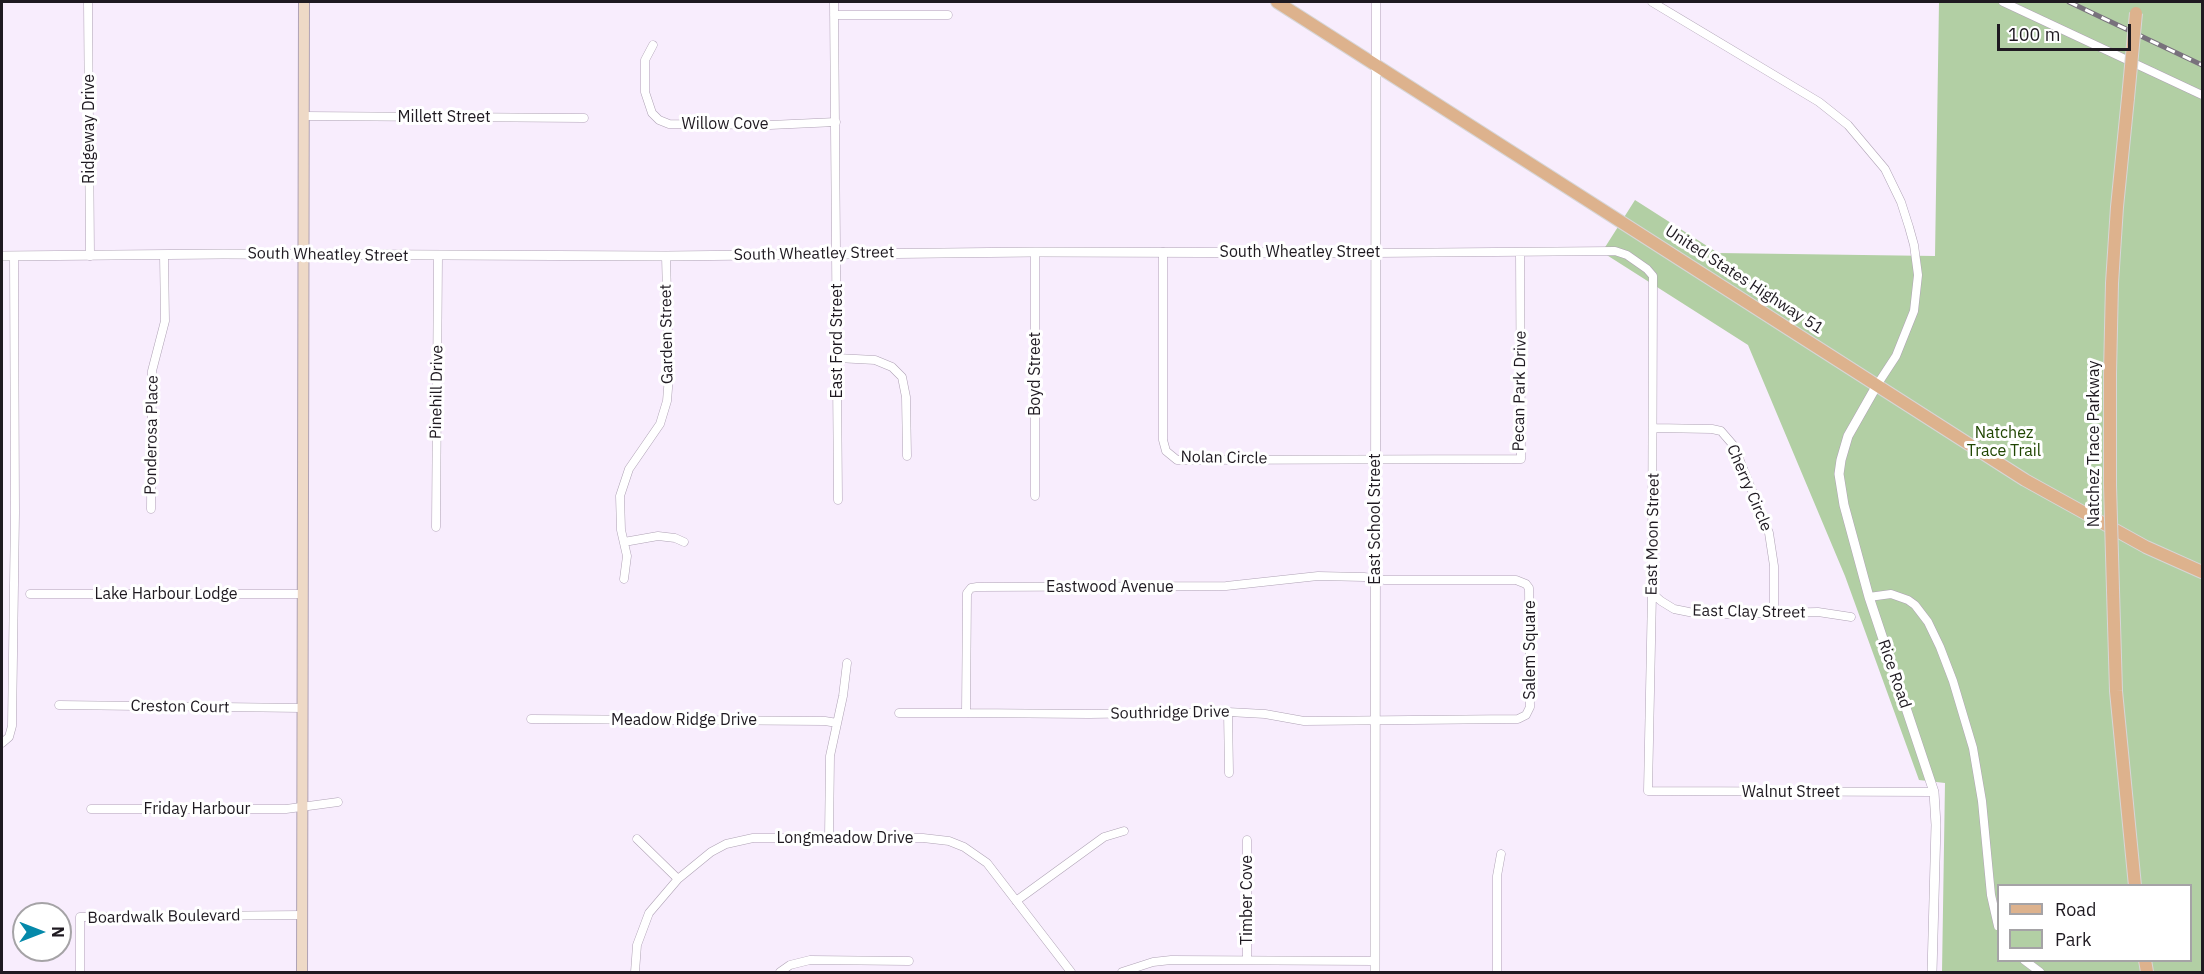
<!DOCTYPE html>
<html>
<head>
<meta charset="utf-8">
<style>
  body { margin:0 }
  #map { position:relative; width:2204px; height:974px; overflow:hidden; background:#f8edfd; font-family:"IBM Plex Sans",sans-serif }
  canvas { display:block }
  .frame { position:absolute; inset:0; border:3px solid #1f1a21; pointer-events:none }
  .legend { position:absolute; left:1997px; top:884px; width:195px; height:78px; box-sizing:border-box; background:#fff; border:2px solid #a5a3a6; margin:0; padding:8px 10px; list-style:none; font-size:18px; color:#1f1a21 }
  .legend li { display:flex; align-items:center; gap:12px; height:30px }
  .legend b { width:30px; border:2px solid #a5a3a6 }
  .north { position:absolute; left:12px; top:902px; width:60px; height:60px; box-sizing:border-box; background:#fff; border:2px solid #a5a3a6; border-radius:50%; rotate:90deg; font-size:16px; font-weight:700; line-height:24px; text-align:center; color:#1f1a21 }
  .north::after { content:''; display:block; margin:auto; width:21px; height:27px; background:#0589aa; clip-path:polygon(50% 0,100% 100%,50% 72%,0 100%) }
  .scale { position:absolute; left:1997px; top:24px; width:134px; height:27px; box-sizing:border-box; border:3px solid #1f1a21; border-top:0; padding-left:8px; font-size:18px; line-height:21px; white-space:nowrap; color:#1f1a21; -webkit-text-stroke:4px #fff; paint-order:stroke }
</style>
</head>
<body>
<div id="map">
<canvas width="2204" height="974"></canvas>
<div class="frame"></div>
<ul class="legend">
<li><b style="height:8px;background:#ddb28d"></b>Road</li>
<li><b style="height:16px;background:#b2cfa4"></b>Park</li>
</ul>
<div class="north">N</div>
<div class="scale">100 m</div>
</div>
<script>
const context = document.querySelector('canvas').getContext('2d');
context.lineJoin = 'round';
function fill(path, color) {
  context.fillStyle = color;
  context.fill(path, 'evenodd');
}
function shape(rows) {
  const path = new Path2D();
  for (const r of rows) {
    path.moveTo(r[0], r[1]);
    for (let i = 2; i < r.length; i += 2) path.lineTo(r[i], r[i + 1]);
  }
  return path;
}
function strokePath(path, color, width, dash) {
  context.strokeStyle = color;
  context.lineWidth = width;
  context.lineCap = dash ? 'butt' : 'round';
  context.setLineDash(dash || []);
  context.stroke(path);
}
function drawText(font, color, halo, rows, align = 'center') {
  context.font = font + ' "IBM Plex Sans",sans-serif';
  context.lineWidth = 6;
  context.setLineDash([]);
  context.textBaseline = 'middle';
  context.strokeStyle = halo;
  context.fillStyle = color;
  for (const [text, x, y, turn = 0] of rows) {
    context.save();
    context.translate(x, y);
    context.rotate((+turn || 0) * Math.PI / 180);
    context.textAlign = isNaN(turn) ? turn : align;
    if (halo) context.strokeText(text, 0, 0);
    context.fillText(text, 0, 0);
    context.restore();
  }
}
const green = shape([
  [1939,2,2202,2,2202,972,1942,972,1945,783,1919,780,1845,576,1748,345,1602,252,1635,200,1718,253,1935,256],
  [1998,886,2190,886,2190,960,1998,960]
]);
const minor = shape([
  [88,2,90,256],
  [834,2,838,500],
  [1652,2,1819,102,1848,125,1885,169,1901,202,1909,227,1914,245,1918,275,1914,311,1896,356,1877,385],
  [2003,2,2202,95],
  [834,15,948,15],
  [653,45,645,60,645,92,652,113,659,120,669,124,770,125,836,122],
  [1376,65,1376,2],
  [304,116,584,118],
  [1035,252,1035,496],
  [1163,252,1163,440,1166,451,1177,460,1521,459,1520,252],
  [1375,253,1615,251,1627,255,1647,269,1653,276,1652,593,1648,791,1934,792],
  [837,358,875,360,892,367,902,377,906,397,907,456],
  [1654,428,1712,429,1721,431,1734,446,1769,533,1774,566,1774,614],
  [151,509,152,371,165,321,164,255],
  [436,527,438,256],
  [624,542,658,536,675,538,684,542],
  [624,579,627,556,621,530,620,496,629,469,660,424,667,401,669,376,666,256],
  [1652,593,1661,601,1674,609,1689,612,1727,614,1818,612,1851,617],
  [30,594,302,594],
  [1869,597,1891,594,1908,600,1915,605,1928,622,1940,647,1953,681,1973,748,1982,801,1991,895,1998,926],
  [59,705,302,708],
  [1228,712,1229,773],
  [899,713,966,713,1089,714,1228,712,1265,714,1304,721,1518,719,1526,715,1530,707,1529,588,1526,584,1516,580,1385,580,1364,577,1318,576,1226,586,977,587,971,588,967,593,966,713],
  [531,719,825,721,837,723],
  [2,743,9,737,12,726,15,513,14,256],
  [91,809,286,809,338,802],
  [829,838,830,756,843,696,847,663],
  [637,839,678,879],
  [1247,840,1247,959],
  [1016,901,1104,837,1124,831],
  [2024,960,2040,972],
  [80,972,80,917,302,915],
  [635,972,637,945,649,913,678,879,711,852,726,844,753,838,923,838,949,841,964,847,987,863,1071,972],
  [780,972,790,965,810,960,909,961],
  [1122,972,1153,962,1171,960,1375,961],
  [1497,972,1497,876,1501,854]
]);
const tertiary = shape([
  [2,256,223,254,666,256,1035,252,1375,253],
  [1877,385,1848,436,1841,460,1839,474,1844,505,1869,597,1934,792,1936,825,1932,972],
  [1375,972,1376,65]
]);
const secondary = shape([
  [302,972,304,2]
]);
const primary = shape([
  [1277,2,2025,480,2146,547,2202,572],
  [2110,485,2110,374,2112,283,2117,207,2128,98],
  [2113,590,2116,691,2135,886],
  [2145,960,2147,972]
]);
const rail = shape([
  [2069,2,2202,65]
]);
const primaryBridge = shape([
  [2128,98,2136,13],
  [2110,485,2113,590]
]);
const streetNames = [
  ["Millett Street",444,117],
  ["Willow Cove",725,124],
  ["Ridgeway Drive",89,129,-90],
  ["South Wheatley Street",1300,252],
  ["South Wheatley Street",814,254,-1],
  ["South Wheatley Street",328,255,1],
  ["United States Highway 51",1744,280,33],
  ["Garden Street",667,334,-91],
  ["East Ford Street",837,341,-90],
  ["Boyd Street",1035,374,-90],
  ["Pecan Park Drive",1520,391,-89],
  ["Pinehill Drive",437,392,-89],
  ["Ponderosa Place",152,435,-89],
  ["Natchez Trace Parkway",2094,444,-90],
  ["Nolan Circle",1224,458,1],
  ["Cherry Circle",1749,488,67],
  ["East School Street",1375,519,-90],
  ["East Moon Street",1653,534,-89],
  ["Eastwood Avenue",1110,587],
  ["Lake Harbour Lodge",166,594],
  ["East Clay Street",1749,612,1],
  ["Salem Square",1530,650,-90],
  ["Rice Road",1894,674,71],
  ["Creston Court",180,707,1],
  ["Southridge Drive",1170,713,-1],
  ["Meadow Ridge Drive",684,720],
  ["Walnut Street",1791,792],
  ["Friday Harbour",197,809],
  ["Longmeadow Drive",845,838],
  ["Timber Cove",1247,900,-90],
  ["Boardwalk Boulevard",164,917,-1]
];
const parkNames = [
  ["Natchez",2004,433],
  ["Trace Trail",2004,451]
];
fill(green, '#b2cfa4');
strokePath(minor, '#afa2b5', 9);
strokePath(tertiary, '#afa2b5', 10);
strokePath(secondary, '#afa2b5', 12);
strokePath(primary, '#d7d6d7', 14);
strokePath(minor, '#fff', 8);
strokePath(tertiary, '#fff', 9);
strokePath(secondary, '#eed9c6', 10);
strokePath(primary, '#ddb28d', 12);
strokePath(rail, '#78717c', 5);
strokePath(rail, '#fff', 3, [9]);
strokePath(primaryBridge, '#d7d6d7', 14, []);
strokePath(primaryBridge, '#ddb28d', 12);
drawText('16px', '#1f1a21', '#fff', streetNames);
drawText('16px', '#204602', '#fff', parkNames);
</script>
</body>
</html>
